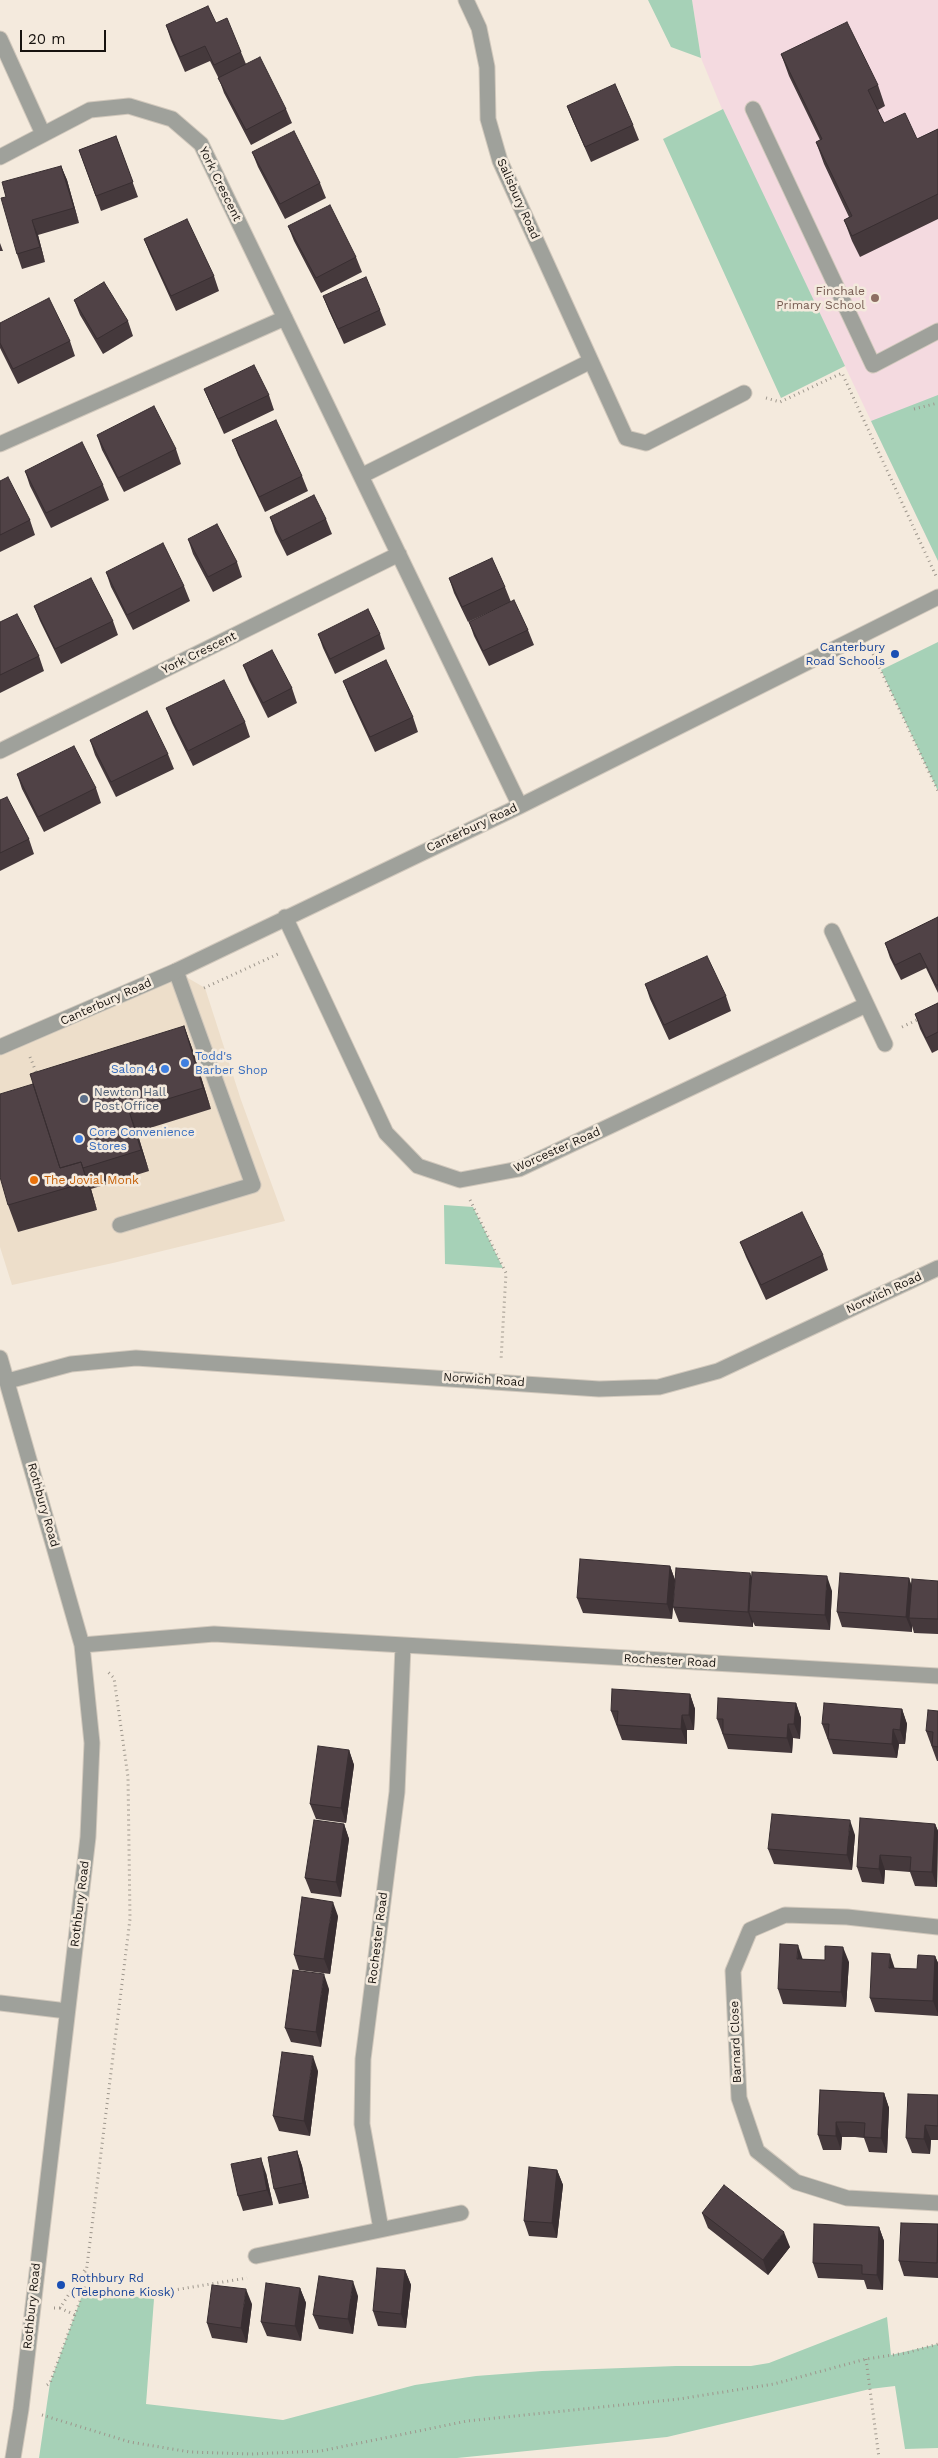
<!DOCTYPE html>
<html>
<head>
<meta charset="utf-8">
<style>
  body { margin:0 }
  #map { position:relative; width:938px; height:2458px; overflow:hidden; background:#f4eadd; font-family:"Work Sans",sans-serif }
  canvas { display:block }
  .scale { position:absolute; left:20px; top:30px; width:86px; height:22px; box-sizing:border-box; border:2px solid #17130f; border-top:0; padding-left:6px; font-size:15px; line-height:18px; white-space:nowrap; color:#17130f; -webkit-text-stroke:4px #f4eadd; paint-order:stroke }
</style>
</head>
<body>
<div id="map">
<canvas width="938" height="2458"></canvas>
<div class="scale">20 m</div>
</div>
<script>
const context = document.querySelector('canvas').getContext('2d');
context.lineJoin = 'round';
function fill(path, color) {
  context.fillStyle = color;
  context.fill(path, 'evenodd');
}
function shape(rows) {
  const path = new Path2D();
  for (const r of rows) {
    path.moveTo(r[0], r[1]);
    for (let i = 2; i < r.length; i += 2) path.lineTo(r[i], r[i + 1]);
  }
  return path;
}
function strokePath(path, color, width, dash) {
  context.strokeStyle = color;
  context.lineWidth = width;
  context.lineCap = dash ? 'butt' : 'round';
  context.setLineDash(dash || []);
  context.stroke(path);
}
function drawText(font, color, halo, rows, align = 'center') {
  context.font = font + ' "Work Sans",sans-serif';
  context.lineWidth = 5;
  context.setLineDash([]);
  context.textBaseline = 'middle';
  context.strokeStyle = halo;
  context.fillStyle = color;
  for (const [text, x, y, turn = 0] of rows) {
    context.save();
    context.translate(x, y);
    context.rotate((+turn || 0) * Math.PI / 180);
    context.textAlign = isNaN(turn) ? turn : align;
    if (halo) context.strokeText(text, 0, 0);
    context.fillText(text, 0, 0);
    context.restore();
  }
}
const built = shape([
  [176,971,205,988,241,1100,285,1221,113,1263,12,1285,0,1247,0,1047]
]);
const education = shape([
  [692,0,938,0,938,561,722,109,701,58]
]);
const green = shape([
  [648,0,692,0,701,58,671,47],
  [723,109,845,366,781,398,663,139],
  [938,395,938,561,871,421],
  [938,642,938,791,881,670],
  [444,1205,473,1207,503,1268,445,1264],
  [84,2290,154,2299,146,2404,283,2420,415,2385,476,2376,542,2371,676,2366,751,2366,769,2363,887,2317,891,2355,938,2344,938,2448,905,2449,895,2386,870,2389,667,2437,457,2458,39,2458,50,2383]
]);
const path = shape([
  [766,398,780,402,842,373,936,576],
  [914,409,938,403],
  [873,654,938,791],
  [204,988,278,954],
  [902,1027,919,1019],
  [30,1057,37,1074],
  [470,1200,506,1273,501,1360],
  [84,2290,132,2297,247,2278],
  [54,2308,60,2308,86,2268],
  [60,2308,75,2315],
  [866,2359,879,2458],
  [47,2385,50,2383,84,2290,130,1919,128,1777,114,1678,108,1672],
  [42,2415,130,2442,190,2452,251,2454,321,2451,467,2421,679,2399,774,2384,866,2359,906,2353,938,2344]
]);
const service = shape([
  [753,109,873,365,938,331],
  [120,1225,253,1185,176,971]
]);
const minor = shape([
  [0,39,43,134],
  [0,157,90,110,129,106,172,119,201,144,520,806],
  [591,361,626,438,646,443,744,393],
  [0,444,285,318],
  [361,476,591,361,500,161,488,119,487,67,479,28,466,0],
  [0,751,399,554],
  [285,917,386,1133,418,1166,460,1180,519,1169,866,1005],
  [832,931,885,1044],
  [0,1047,176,971,520,806,938,597],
  [0,1358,82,1645,92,1743,88,1837,21,2409,13,2458],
  [8,1381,71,1364,136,1358,599,1389,659,1387,718,1371,938,1268],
  [82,1645,214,1634,938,1676],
  [938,1927,847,1917,785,1915,750,1930,733,1971,739,2098,757,2151,796,2182,847,2198,938,2203],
  [0,2003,67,2011],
  [381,2229,362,2124,363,2059,397,1792,403,1646],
  [256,2256,461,2213]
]);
const wall = shape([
  [216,23,241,52,246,64,286,109,292,123,251,145,224,93,219,79,210,61,185,72,171,40,166,25],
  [781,54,878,85,885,106,878,110,884,123,917,139,938,129,938,219,860,257,852,241,844,220,849,217,824,164,816,142,820,140,789,76],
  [567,106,633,125,639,140,591,162,573,121],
  [116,136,138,197,101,211,79,150],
  [252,152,320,183,326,198,285,219,258,167],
  [61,166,67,180,79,223,38,235,45,262,22,269,17,254,6,197],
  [288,226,356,257,362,272,321,293,294,241],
  [144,239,214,276,219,291,176,311,150,254],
  [0,243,3,251,0,251],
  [323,296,380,310,386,325,344,344,329,311],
  [74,300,128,321,133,336,103,354,80,315],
  [0,323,70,341,75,356,18,384,0,348],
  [204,389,269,395,274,410,224,434,210,403],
  [97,435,176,449,181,464,124,492,102,450],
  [232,440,302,476,308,491,265,512,238,455],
  [25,471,103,485,109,500,51,528,30,486],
  [0,481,30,520,35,535,0,552],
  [270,517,326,519,332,534,287,556,275,532],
  [188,539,237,562,242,577,213,592,193,554],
  [106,572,184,586,190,601,133,630,111,587],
  [449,578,505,587,511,602,468,622,454,593],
  [34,606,113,621,118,635,61,664,40,621],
  [0,622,39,656,44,671,0,693],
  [469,622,528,630,534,645,489,666,474,636],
  [318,634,380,634,385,649,335,674,323,648],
  [243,665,292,688,297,703,268,718,249,680],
  [343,681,413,717,418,732,375,752,349,696],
  [166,708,245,722,250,737,193,766,172,723],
  [90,740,168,754,174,769,116,797,95,755],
  [17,774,96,788,101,803,44,832,22,789],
  [0,800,29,839,34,854,0,871],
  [938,917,938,993,926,968,901,980,890,958,885,943],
  [645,984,726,996,731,1011,669,1040,650,999],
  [938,1003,938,1050,932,1053,920,1029,915,1014],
  [184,1026,192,1048,211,1109,137,1132,149,1171,91,1189,97,1210,18,1232,8,1205,33,1084],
  [740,1242,823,1255,828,1270,766,1300,746,1257],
  [670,1566,675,1580,672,1619,583,1613,577,1598],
  [752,1577,832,1591,830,1630,755,1626,753,1622,753,1627,679,1622,673,1607],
  [909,1578,911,1585,938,1581,938,1634,914,1633,912,1626,912,1632,842,1627,837,1612],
  [690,1694,695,1709,694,1730,687,1730,687,1744,622,1740,611,1711],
  [796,1703,801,1718,800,1739,793,1738,792,1753,728,1749,717,1719],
  [902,1709,907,1724,905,1744,899,1744,897,1758,833,1754,822,1724],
  [938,1711,938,1761,937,1761,926,1731],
  [349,1750,354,1765,346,1823,316,1819,310,1804],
  [344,1824,349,1839,341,1897,311,1893,305,1878],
  [935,1824,938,1831,937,1887,915,1886,910,1872,885,1870,884,1884,862,1882,857,1867],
  [855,1835,852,1870,774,1864,768,1849],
  [338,1916,330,1974,299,1970,294,1955],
  [935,1956,938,1963,938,2016,875,2012,870,1998,895,1968,917,1969],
  [803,1959,849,1962,846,2007,783,2004,778,1989],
  [329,1989,321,2047,291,2042,285,2028],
  [318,2071,310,2136,279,2131,273,2116],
  [820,2090,884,2093,889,2108,887,2153,869,2152,864,2138,855,2137,842,2137,841,2150,823,2150,818,2135],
  [938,2095,938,2140,931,2140,930,2154,912,2153,906,2138],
  [297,2151,302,2166,309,2198,279,2204,274,2189],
  [557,2170,563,2185,557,2238,529,2236,524,2221],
  [266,2173,273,2205,243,2211,238,2196],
  [702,2213,790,2247,768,2275,708,2228],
  [938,2224,938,2278,904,2276,899,2261],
  [879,2227,884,2241,883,2290,867,2289,864,2280,818,2278,813,2263],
  [405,2270,411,2285,406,2328,378,2326,373,2311],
  [300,2288,306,2303,301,2341,267,2336,261,2322],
  [358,2296,353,2334,319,2329,313,2315],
  [252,2304,247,2343,212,2338,207,2323]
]);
const shadedWall = shape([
  [61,166,67,180,79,223,74,208],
  [32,220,38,235,45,262,40,247],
  [184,1026,192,1048,211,1109,203,1088],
  [129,1111,137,1132,149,1171,141,1150],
  [81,1162,91,1189,97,1210,87,1182],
  [670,1566,675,1580,672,1619,667,1604],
  [750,1573,756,1588,749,1611,753,1622,753,1627,748,1612],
  [827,1576,832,1591,830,1630,825,1615],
  [909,1578,914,1593,909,1618,912,1626,912,1632,906,1617],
  [690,1694,695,1709,694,1730,689,1715],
  [796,1703,801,1718,800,1739,794,1724],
  [902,1709,907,1724,905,1744,900,1730],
  [682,1715,687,1730,687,1744,681,1729],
  [788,1724,793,1738,792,1753,787,1738],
  [893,1729,899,1744,897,1758,892,1744],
  [349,1750,354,1765,346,1823,341,1808],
  [850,1820,855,1835,852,1870,847,1855],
  [344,1824,349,1839,341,1897,336,1882],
  [935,1824,938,1831,937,1887,932,1872],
  [880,1855,885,1870,884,1884,879,1869],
  [333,1902,338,1916,330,1974,324,1959],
  [798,1945,803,1960,797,1959],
  [843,1947,849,1962,846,2007,841,1992],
  [890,1954,895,1969,889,1968],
  [935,1956,938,1963,938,2014,933,2001],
  [324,1974,329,1989,321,2047,316,2032],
  [313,2056,318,2071,310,2136,304,2121],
  [884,2093,889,2108,887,2153,881,2138],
  [836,2122,842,2137,841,2150,836,2136],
  [925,2125,931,2140,930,2154,924,2139],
  [297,2151,302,2166,309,2198,303,2183],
  [261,2158,266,2173,273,2205,267,2190],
  [557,2170,563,2185,557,2238,552,2223],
  [879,2227,884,2241,883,2290,877,2275],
  [784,2232,790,2247,768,2275,763,2260],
  [405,2270,411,2285,406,2328,401,2314],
  [353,2281,358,2296,353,2334,348,2319],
  [300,2288,306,2303,301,2341,295,2326],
  [246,2289,252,2304,247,2343,241,2328]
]);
const building = shape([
  [208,6,216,23,227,18,241,52,214,65,205,46,180,57,166,25,208,6],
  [847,22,878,85,868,90,884,123,905,113,917,139,938,129,938,194,852,236,844,220,852,216,816,142,822,139,781,54,847,22],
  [260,57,286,109,246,130,218,78,260,57],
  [615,84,633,125,585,147,567,106,615,84],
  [294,131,320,183,280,204,252,152,294,131],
  [116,136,133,182,96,196,79,150,116,136],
  [61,166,74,208,32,220,40,247,17,254,1,198,6,197,2,182,61,166],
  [330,205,356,257,316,278,288,226,330,205],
  [187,219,214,276,171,296,144,239,187,219],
  [366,277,380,310,338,329,323,296,366,277],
  [104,282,128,321,97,339,74,300,104,282],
  [49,298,70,341,13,369,0,343,0,323,49,298],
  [254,365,269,395,218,419,204,389,254,365],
  [154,406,176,449,118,478,97,435,154,406],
  [276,420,302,476,259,497,232,440,276,420],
  [82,442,103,485,46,513,25,471,82,442],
  [8,477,30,520,0,535,0,481,8,477],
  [314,495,326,519,282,541,270,517,314,495],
  [217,524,237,562,208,577,188,539,217,524],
  [163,543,184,586,127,615,106,572,163,543],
  [492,558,505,587,462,607,449,578,492,558],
  [91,578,113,621,55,649,34,606,91,578],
  [514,600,528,630,483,651,469,622,514,600],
  [368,609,380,634,330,659,318,634,368,609],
  [17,614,39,656,0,675,0,622,17,614],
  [272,650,292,688,263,703,243,665,272,650],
  [386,660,413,717,370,737,343,681,386,660],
  [224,680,245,722,188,751,166,708,224,680],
  [147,711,168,754,111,782,90,740,147,711],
  [74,746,96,788,38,817,17,774,74,746],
  [7,797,29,839,0,853,0,800,7,797],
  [938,917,938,985,936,985,920,953,895,965,885,943,938,917],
  [707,956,726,996,664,1025,645,984,707,956],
  [938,1003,938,1032,926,1038,915,1014,938,1003],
  [184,1026,203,1088,129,1111,141,1150,83,1168,81,1162,60,1168,30,1074,184,1026],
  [33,1084,60,1168,81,1162,87,1182,8,1205,0,1177,0,1094,33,1084],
  [802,1212,823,1255,761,1285,740,1242,802,1212],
  [580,1559,670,1566,667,1604,577,1598,580,1559],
  [676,1568,750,1573,748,1612,673,1607,676,1568],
  [752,1572,827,1576,825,1615,749,1611,752,1572],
  [840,1573,909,1578,906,1617,837,1612,840,1573],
  [912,1579,938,1581,938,1619,909,1618,912,1579],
  [612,1689,690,1694,689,1715,682,1715,681,1729,617,1725,618,1711,611,1711,612,1689],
  [718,1698,796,1703,794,1724,788,1724,787,1738,723,1734,723,1719,717,1719,718,1698],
  [824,1703,902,1709,900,1730,893,1729,892,1744,828,1739,829,1724,822,1724,824,1703],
  [928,1710,938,1711,938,1747,932,1746,933,1732,926,1731,928,1710],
  [318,1746,349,1750,341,1808,310,1804,318,1746],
  [772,1814,850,1820,847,1855,768,1849,772,1814],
  [860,1818,935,1824,932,1872,910,1871,911,1857,895,1856,880,1855,879,1869,857,1867,860,1818],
  [314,1820,344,1824,336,1882,305,1878,314,1820],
  [302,1897,333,1902,324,1959,294,1955,302,1897],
  [780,1944,798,1945,797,1959,825,1960,825,1946,843,1947,841,1992,778,1989,780,1944],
  [872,1953,890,1954,889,1968,917,1969,918,1955,935,1956,933,2001,870,1998,872,1953],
  [293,1970,324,1974,316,2032,285,2028,293,1970],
  [282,2052,313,2056,304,2121,273,2116,282,2052],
  [820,2090,884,2093,881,2138,864,2137,865,2123,850,2122,836,2122,836,2136,818,2135,820,2090],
  [908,2094,938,2095,938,2126,925,2125,924,2139,906,2138,908,2094],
  [297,2151,303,2183,274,2189,268,2157,297,2151],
  [261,2158,267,2190,238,2196,231,2164,261,2158],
  [529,2167,557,2170,552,2223,524,2221,529,2167],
  [724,2185,784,2232,763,2260,702,2213,724,2185],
  [901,2223,938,2224,937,2263,899,2261,901,2223],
  [814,2224,879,2227,877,2275,862,2274,862,2265,813,2263,814,2224],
  [377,2268,405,2270,401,2314,373,2311,377,2268],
  [319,2276,353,2281,348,2319,313,2315,319,2276],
  [266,2283,300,2288,295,2326,261,2322,266,2283],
  [212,2285,246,2289,241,2328,207,2323,212,2285]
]);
const markers = [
  [875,298,5,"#8d6e63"],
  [895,654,5,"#1a4fb4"],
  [185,1063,5,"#3f7fe0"],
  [165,1069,5,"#3f7fe0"],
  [84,1099,5,"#5c6f8a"],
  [79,1139,5,"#3f7fe0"],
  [34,1180,5,"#e8710a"],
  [61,2285,5,"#1a4fb4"]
];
const streetNames = [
  ["York Crescent",220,184,64],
  ["Salisbury Road",518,199,66],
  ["York Crescent",199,653,-26],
  ["Canterbury Road",472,828,-25],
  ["Canterbury Road",106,1002,-24],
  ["Worcester Road",557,1150,-24],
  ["Norwich Road",884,1293,-25],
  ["Norwich Road",484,1380,4],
  ["Rothbury Road",43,1505,74],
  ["Rochester Road",670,1661,3],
  ["Rothbury Road",80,1904,-83],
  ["Rochester Road",378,1938,-83],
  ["Barnard Close",736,2042,-92],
  ["Rothbury Road",32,2306,-84]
];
const educationNames = [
  ["Finchale",865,291],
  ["Primary School",865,305]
];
const transitNames = [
  ["Canterbury",885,647],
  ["Road Schools",885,661],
  ["Rothbury Rd",71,2278,"left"],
  ["(Telephone Kiosk)",71,2292,"left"]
];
const shopNames = [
  ["Todd's",195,1056],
  ["Barber Shop",195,1070],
  ["Salon 4",155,1069,"right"],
  ["Core Convenience",89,1132],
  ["Stores",89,1146]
];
const serviceNames = [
  ["Newton Hall",94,1092],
  ["Post Office",94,1106]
];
const foodNames = [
  ["The Jovial Monk",44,1180]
];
fill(built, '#eddeca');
fill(education, '#f4dae0');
fill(green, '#a6d1b7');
strokePath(service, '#d1c8bc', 17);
strokePath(minor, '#d1c8bc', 17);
strokePath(path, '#9d968c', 3, [1, 4]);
strokePath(service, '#9fa19b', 15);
strokePath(minor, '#9fa19b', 15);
fill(wall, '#45393c');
fill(shadedWall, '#382e31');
fill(building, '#504246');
strokePath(building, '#382e31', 1);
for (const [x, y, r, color] of markers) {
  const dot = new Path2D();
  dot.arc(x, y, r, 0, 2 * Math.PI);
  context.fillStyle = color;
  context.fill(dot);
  strokePath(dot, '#f4eadd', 2);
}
drawText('12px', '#17130f', '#f4eadd', streetNames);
drawText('12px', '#785e54', '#f4eadd', educationNames, 'right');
drawText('12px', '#164399', '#f4eadd', transitNames, 'right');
drawText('12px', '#366cbe', '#f4eadd', shopNames, 'left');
drawText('12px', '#4e5e75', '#f4eadd', serviceNames, 'left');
drawText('12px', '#c56008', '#f4eadd', foodNames, 'left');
</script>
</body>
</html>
